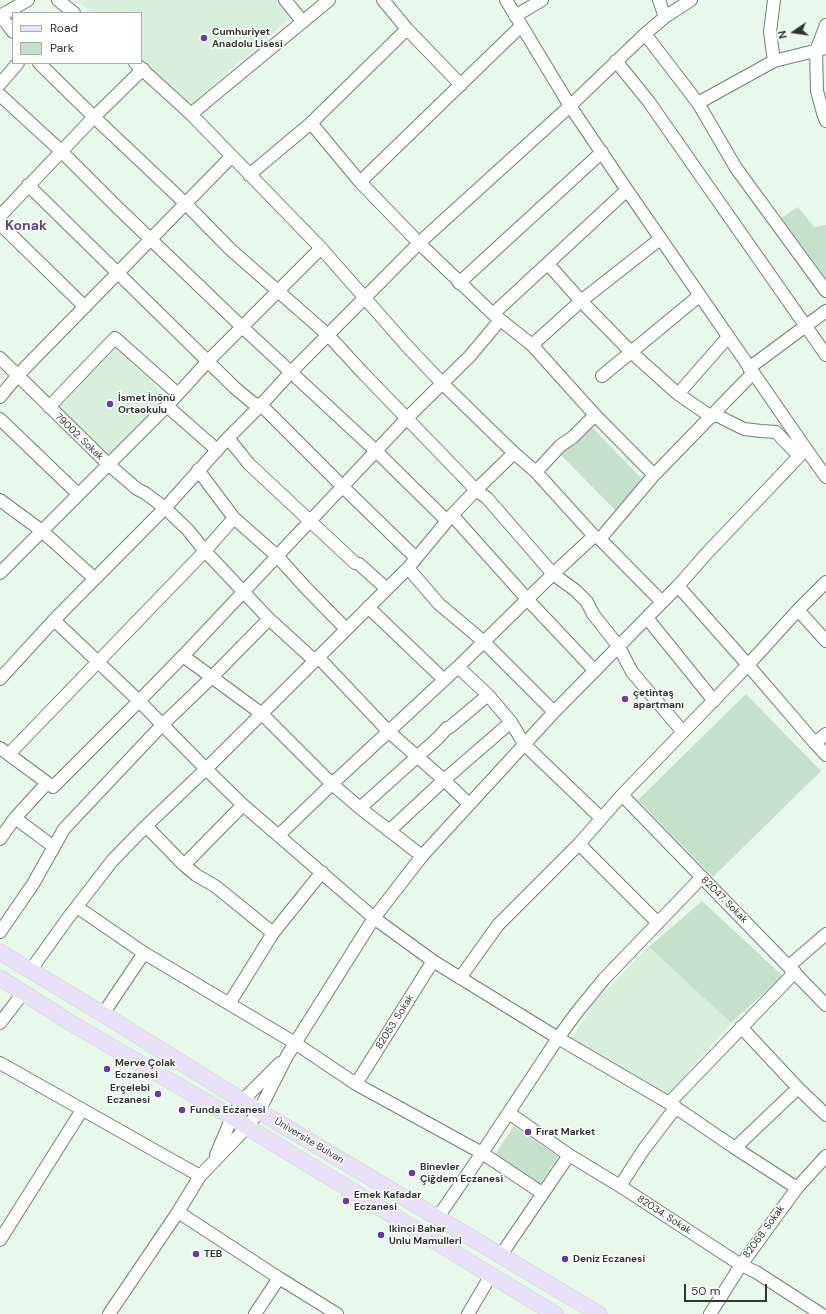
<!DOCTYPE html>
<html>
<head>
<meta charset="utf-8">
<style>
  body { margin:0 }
  #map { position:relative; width:826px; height:1314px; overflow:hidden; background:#e8f8eb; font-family:"DM Sans",sans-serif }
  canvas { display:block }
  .legend { position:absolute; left:12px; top:12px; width:130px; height:52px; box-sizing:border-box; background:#fff; border:1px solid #acaeac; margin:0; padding:5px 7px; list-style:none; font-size:12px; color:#2f3530 }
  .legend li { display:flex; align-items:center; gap:8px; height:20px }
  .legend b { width:20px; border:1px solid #acaeac }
  .north { position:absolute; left:774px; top:12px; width:40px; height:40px; -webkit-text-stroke:3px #fff; paint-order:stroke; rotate:257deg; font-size:11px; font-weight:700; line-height:16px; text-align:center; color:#2f3530 }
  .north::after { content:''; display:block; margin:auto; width:14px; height:18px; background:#2f3530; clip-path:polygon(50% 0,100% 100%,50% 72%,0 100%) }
  .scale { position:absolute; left:684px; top:1284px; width:83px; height:18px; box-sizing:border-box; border:2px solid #2f3530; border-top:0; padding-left:5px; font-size:12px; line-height:14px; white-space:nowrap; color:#2f3530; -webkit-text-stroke:3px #fff; paint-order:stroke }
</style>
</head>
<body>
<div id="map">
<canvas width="826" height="1314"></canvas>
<ul class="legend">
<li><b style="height:5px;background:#e8e1f8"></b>Road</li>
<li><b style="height:11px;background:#c6e1cb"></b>Park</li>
</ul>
<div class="north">N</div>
<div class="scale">50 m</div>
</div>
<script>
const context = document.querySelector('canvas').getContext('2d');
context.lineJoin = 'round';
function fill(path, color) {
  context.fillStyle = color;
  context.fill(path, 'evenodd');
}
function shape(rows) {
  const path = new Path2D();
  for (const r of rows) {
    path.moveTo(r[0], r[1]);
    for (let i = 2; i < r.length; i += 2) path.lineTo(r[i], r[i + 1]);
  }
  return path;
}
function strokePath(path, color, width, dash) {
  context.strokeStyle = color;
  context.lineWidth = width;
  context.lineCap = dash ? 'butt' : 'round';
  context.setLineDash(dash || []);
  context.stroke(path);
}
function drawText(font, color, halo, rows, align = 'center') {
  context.font = font + ' "DM Sans",sans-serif';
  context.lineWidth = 3;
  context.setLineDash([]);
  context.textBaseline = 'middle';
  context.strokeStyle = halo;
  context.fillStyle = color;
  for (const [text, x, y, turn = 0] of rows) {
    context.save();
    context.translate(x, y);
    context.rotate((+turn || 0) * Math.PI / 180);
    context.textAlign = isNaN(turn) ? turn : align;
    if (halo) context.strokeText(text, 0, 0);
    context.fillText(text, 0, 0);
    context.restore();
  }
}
const built = shape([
  [77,0,277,0,291,17,188,107,141,59,141,13,92,13],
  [114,347,167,397,104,460,54,411],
  [649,947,731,1023,667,1096,572,1039,595,1001]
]);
const green = shape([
  [798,207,814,227,826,225,826,289,778,220],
  [589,424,644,481,615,510,559,453],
  [746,694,821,771,713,877,638,800],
  [702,901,783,976,731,1023,649,947],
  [514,1126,558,1157,537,1188,493,1158]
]);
const minor = shape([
  [58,0,74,13],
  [285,0,303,22],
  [383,0,407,29,461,85],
  [506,0,570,106,627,190,806,449,826,477],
  [659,0,665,17],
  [774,0,770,32,774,61],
  [0,16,28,0],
  [1,16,13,32],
  [515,16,542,0],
  [826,25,816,51,817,91,823,113,826,121],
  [645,34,698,103,736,168,826,291],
  [616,61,649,102,826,355],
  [39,63,94,117,186,204,230,249,328,335,363,373,476,490,487,498,553,574,575,590,587,602,593,614,619,647,632,672,683,732,748,665,798,610,826,582],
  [135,63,191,114,321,248,406,345,442,383,514,453,536,472,594,536,600,539,662,602],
  [0,84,18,63],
  [0,95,61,151,118,208,241,326,376,451,447,521],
  [698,103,774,61,826,48],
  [191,114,329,0],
  [311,123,360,182,419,243,493,314,532,345,595,415,654,475],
  [249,175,311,123,407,29],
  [360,182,521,26],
  [28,185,235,388,253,403,261,405,343,487,416,558],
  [0,216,94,117,143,69],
  [0,224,85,307],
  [548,264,581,301,631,352,678,394,710,416,718,416,744,429,761,431,776,432,799,456],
  [459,283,602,152],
  [493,314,627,190],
  [532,345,581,301,660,239],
  [0,358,108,464,137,489,145,493,165,508,188,530,205,551,269,619,315,661],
  [749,368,826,311],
  [602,376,699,296],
  [678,394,728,337],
  [0,397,18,375,231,157],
  [167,406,217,450],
  [49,407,115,338,178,394],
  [0,419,78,494],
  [228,438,249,464,310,521,355,563,359,564,387,589],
  [198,470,234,518,277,556,305,587,346,629],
  [536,472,560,446,573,437,595,415],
  [0,500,42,531,95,579],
  [452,515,528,600,595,671],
  [600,539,654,475,753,373],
  [408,568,439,604,483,641,554,712],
  [0,573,167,406,208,361,321,248],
  [678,586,748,665,815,743,826,734],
  [368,607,438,674],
  [798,610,826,641],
  [647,618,714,701],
  [54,620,139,701,206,769,243,805,374,918,433,961,558,1038,669,1103,735,1148,797,1188],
  [318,657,389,732,444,780,469,804],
  [458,667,488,695,511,722,524,744,601,818],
  [0,679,54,620,165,508,228,438,261,405,291,372,419,243,570,106,645,34,665,17,691,0],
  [815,743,826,755],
  [0,748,53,787,139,701,183,656],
  [9,754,205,551,234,518],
  [622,795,826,1005],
  [360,808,438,738,447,728,450,727,488,695],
  [15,818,54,847],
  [146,826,184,865,196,875,215,886,273,933],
  [389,831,444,780,511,722],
  [279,835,332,784,458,667,553,574,594,536],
  [0,839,15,818,47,783],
  [579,844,658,923],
  [422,856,360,808,332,784,262,714,183,656,407,418,470,356,500,320],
  [184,865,243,805],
  [77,907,144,953],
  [0,932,33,884,64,829,162,725,212,677,269,619],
  [789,966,826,934],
  [30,971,68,918,112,861,146,826,206,769,408,568,452,515,476,490,514,453],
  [460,978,498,925,579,844,622,795,683,732],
  [229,1004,273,933,322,872],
  [103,1014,144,953,295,1043,356,1084,482,1153,542,1193],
  [0,1023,24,992],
  [741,1027,798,1088,826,1115],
  [0,1063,200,1176],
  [356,1084,433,961],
  [669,1103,795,972],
  [509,1113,569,1155,620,1186,741,1265,756,1272,821,1314],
  [735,1148,798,1088],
  [216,1155,232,1117,243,1100,280,1063],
  [620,1186,644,1149,676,1107],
  [178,1212,279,1278,337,1314],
  [438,1217,482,1153,558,1038,577,1012,604,979,701,878],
  [0,1240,82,1110],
  [501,1255,569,1155],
  [109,1314,178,1212,200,1176,247,1127,259,1111,287,1056,374,918,422,856,554,712,678,586,707,553,806,449],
  [255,1314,279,1278],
  [468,1314,491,1275],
  [710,1314,741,1265,797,1188,826,1156]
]);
const major = shape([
  [0,952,103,1014,259,1111,599,1314],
  [0,978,71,1023,232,1117,247,1127,555,1314]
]);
const markers = [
  [204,38,4,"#6a38af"],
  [110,404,4,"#6a38af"],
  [625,699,4,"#6a38af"],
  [107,1069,4,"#6a38af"],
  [158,1094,4,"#6a38af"],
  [182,1110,4,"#6a38af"],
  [528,1132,4,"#6a38af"],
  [412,1173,4,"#6a38af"],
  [346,1201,4,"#6a38af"],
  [381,1235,4,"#6a38af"],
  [196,1254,4,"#6a38af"],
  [565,1259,4,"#6a38af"]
];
const poiNames = [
  ["Cumhuriyet",212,32],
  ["Anadolu Lisesi",212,44],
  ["İsmet İnönü",118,398],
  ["Ortaokulu",118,410],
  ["çetintaş",633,693],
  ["apartmanı",633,705],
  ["Merve Çolak",115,1063],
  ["Eczanesi",115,1075],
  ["Erçelebi",150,1088,"right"],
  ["Eczanesi",150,1100,"right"],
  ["Funda Eczanesi",190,1110],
  ["Fırat Market",536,1132],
  ["Binevler",420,1167],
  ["Çiğdem Eczanesi",420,1179],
  ["Emek Kafadar",354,1195],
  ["Eczanesi",354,1207],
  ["Ikinci Bahar",389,1229],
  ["Unlu Mamulleri",389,1241],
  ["TEB",204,1254],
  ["Deniz Eczanesi",573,1259]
];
const streetNames = [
  ["79002. Sokak",79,437,44],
  ["82047. Sokak",724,900,45],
  ["82053. Sokak",395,1022,-58],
  ["Üniversite Bulvarı",309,1141,31],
  ["82034. Sokak",664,1215,33],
  ["82068. Sokak",764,1232,-54]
];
const districtNames = [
  ["Konak",26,226]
];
fill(built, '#d8efdc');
fill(green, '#c6e1cb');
strokePath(minor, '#728074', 14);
strokePath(major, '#dadbda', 17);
strokePath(minor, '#fff', 12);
strokePath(major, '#e8e1f8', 15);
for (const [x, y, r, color] of markers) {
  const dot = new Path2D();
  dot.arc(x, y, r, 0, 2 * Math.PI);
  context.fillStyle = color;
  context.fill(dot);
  strokePath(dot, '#fff', 1.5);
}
drawText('bold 10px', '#2f3530', '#fff', poiNames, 'left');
drawText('10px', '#2f3530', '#fff', streetNames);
drawText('bold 14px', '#5d4885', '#fff', districtNames);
</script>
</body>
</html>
